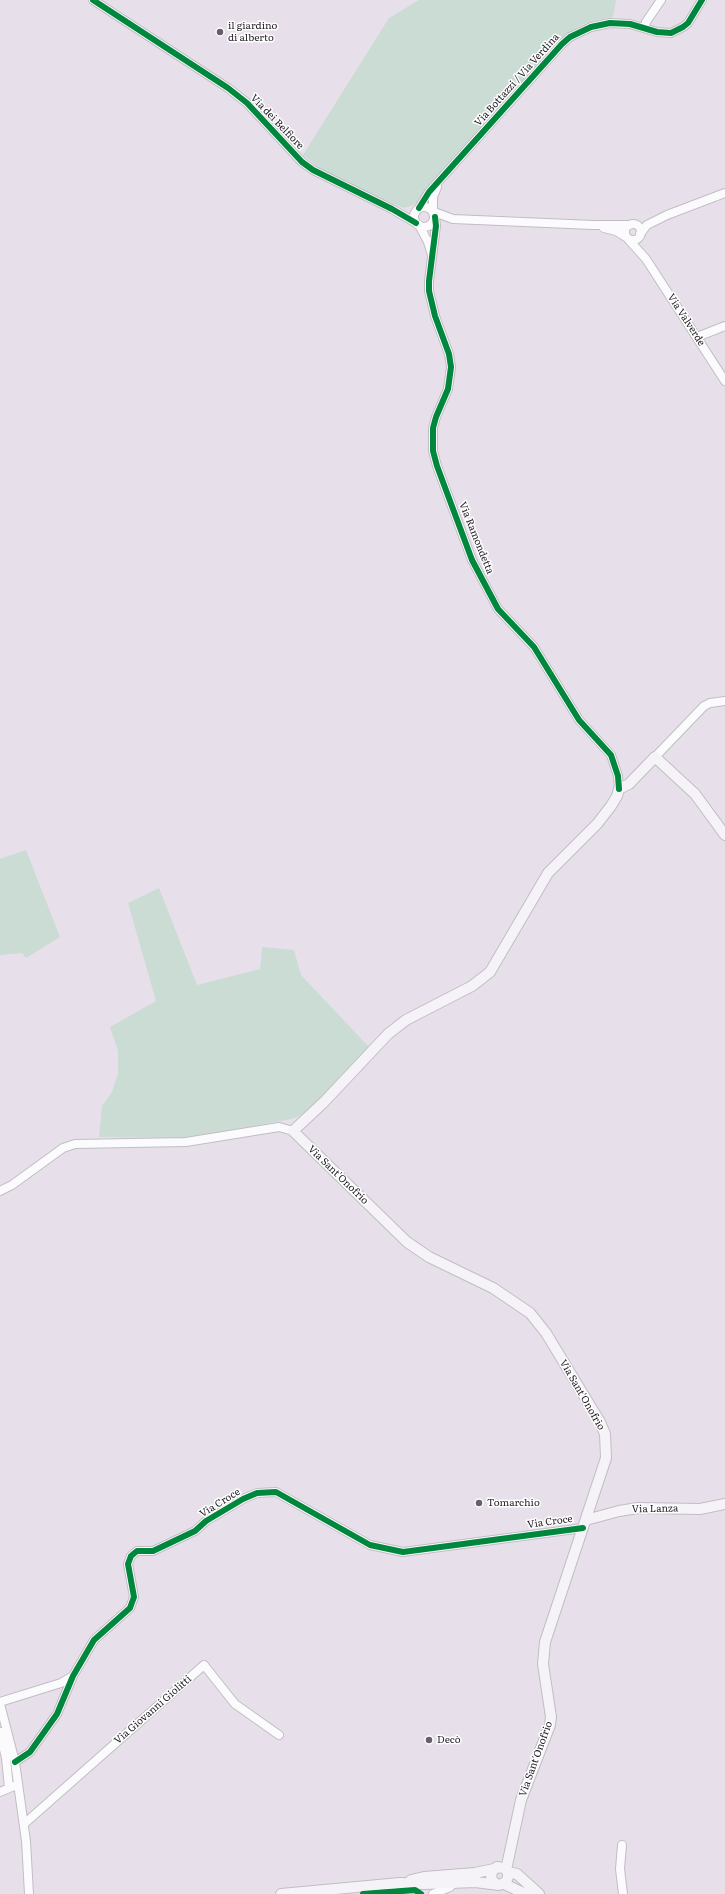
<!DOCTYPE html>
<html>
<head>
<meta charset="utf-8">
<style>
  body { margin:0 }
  canvas { display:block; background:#e7e0ea }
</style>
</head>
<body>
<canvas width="725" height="1894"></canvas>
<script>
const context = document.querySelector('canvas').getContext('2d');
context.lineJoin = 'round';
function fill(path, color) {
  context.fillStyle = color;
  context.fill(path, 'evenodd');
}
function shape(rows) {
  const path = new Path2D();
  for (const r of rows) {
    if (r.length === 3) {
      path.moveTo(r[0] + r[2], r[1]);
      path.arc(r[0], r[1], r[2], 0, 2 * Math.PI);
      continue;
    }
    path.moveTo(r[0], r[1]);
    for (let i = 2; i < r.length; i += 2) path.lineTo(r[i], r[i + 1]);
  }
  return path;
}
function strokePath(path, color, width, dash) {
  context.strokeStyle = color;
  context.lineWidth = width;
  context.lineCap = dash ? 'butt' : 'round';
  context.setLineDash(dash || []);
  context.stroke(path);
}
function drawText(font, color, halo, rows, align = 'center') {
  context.font = font + ' Literata,serif';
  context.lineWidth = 3;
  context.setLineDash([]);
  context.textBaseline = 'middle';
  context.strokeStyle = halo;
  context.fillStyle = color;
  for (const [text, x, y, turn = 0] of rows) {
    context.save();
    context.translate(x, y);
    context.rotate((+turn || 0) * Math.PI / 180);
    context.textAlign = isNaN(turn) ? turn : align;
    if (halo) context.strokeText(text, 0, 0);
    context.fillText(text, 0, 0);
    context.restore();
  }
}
const green = shape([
  [419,0,616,0,613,17,592,21,581,25,562,37,418,202,411,206,403,208,323,171,303,155,389,18],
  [26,850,60,937,26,958,22,953,0,955,0,859],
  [159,888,197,985,260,969,262,947,294,950,301,975,369,1047,316,1104,299,1116,291,1119,188,1138,99,1137,102,1106,112,1092,118,1073,118,1051,110,1027,156,1001,128,903]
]);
const minor = shape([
  [93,0,228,88,247,103,302,162,313,170,392,209,416,223],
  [645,27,646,22,661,0],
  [424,217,10],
  [419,208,429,192,562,44,570,37,591,27,610,23,630,24,657,32,671,33,683,27,688,23,702,0],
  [433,211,433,197,437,187],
  [434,212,453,219,593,225,630,225],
  [435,217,436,226,429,281,429,291,435,316,449,354,451,367,448,389,436,417,433,428,433,451,437,466,472,560,498,609,534,647,579,720,611,755,618,776,619,789],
  [633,232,8],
  [419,225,428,242,432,255],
  [604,228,616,231,626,237],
  [640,234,647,225,667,215,725,193],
  [628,239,646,259,725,381],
  [697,337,725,326],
  [655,757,704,706,710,703,725,701],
  [0,1191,12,1185,63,1148,75,1144,186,1142,279,1127,293,1131],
  [0,1702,61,1683,73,1676],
  [0,1704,15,1762,26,1841,29,1894],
  [0,1732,6,1758,9,1788],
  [15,1762,30,1752,57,1714,73,1676,94,1640,130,1608,134,1597,128,1564,131,1556,137,1551,153,1551,195,1531,206,1521,243,1499,257,1493,276,1492,370,1545,403,1552,583,1528],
  [0,1792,14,1786],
  [24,1824,204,1665,235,1704,279,1735],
  [622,1845,620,1869,623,1894],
  [393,1884,394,1894],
  [433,1894,450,1887,454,1882]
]);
const major = shape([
  [586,1520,619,1511,638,1508,700,1509,725,1504],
  [506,1870,521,1800,550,1725,551,1717,543,1664,545,1642,606,1458,605,1434,600,1422,546,1333,530,1313,493,1288,429,1257,407,1242,293,1131,324,1102,388,1034,406,1020,472,986,490,972,548,873,597,824,611,806,617,796,619,789,629,784,655,757,695,794,725,835],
  [508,1872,517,1874,539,1894],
  [411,1880,424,1877,475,1873,494,1869],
  [504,1884,526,1894],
  [281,1894,400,1883,425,1884,475,1882,499,1885,506,1882,508,1877,508,1872,504,1868,497,1867,492,1871,491,1879,495,1883]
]);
const cycleway = shape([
  [93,0,228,88,247,103,302,162,313,170,392,209,416,223],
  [419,208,429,192,562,44,570,37,591,27,610,23,630,24,657,32,671,33,683,27,688,23,702,0],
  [435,217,436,226,429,281,429,291,435,316,449,354,451,367,448,389,436,417,433,428,433,451,437,466,472,560,498,609,534,647,579,720,611,755,618,776,619,789],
  [15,1762,30,1752,57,1714,73,1676,94,1640,130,1608,134,1597,128,1564,131,1556,137,1551,153,1551,195,1531,206,1521,243,1499,257,1493,276,1492,370,1545,403,1552,583,1528],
  [363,1894,415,1890,421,1894]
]);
const markers = [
  [220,32,4,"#666169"],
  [479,1503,4,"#666169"],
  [429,1740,4,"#666169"]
];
const poiNames = [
  ["il giardino",228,26],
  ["di alberto",228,38],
  ["Tomarchio",487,1503],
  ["Decò",437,1740]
];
const streetNames = [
  ["Via Bottazzi / Via Verdina",517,80,-48],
  ["Via dei Belfiore",277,122,46],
  ["Via Valverde",686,320,57],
  ["Via Ramondetta",476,538,68],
  ["Via Sant'Onofrio",338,1175,44],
  ["Via Sant'Onofrio",582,1395,60],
  ["Via Croce",220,1503,-32],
  ["Via Lanza",655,1509,-1],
  ["Via Croce",550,1522,-8],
  ["Via Giovanni Giolitti",153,1710,-41],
  ["Via Sant'Onofrio",536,1759,-70]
];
fill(green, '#cadcd3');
strokePath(minor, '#c2bdc4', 10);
strokePath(major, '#c1bec3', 12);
strokePath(minor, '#fbfafc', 8);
strokePath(major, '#f5f3f7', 10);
strokePath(cycleway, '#00873e', 6);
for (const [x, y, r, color] of markers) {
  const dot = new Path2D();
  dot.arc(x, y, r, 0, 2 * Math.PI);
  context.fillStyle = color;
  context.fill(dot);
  strokePath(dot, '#fff', 1.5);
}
drawText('10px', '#211d23', '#fff', poiNames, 'left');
drawText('10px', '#211d23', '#fff', streetNames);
</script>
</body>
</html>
